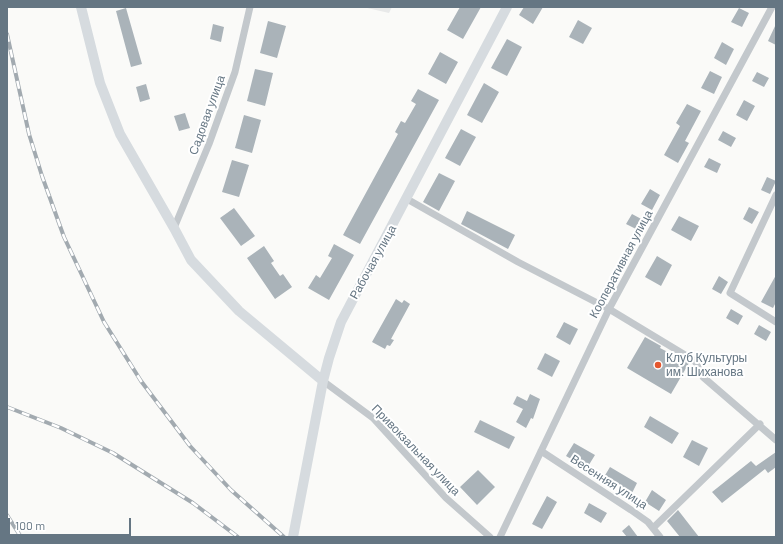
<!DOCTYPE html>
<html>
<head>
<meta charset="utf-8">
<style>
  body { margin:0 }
  #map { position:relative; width:783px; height:544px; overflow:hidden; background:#fafaf8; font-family:Barlow,sans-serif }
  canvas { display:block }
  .frame { position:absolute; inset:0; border:8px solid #657683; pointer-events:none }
  .scale { position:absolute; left:8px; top:518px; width:123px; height:18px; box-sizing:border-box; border:2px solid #657683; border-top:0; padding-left:5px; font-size:12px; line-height:14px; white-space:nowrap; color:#657683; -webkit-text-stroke:3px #fff; paint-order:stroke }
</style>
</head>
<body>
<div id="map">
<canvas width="783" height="544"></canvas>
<div class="frame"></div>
<div class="scale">100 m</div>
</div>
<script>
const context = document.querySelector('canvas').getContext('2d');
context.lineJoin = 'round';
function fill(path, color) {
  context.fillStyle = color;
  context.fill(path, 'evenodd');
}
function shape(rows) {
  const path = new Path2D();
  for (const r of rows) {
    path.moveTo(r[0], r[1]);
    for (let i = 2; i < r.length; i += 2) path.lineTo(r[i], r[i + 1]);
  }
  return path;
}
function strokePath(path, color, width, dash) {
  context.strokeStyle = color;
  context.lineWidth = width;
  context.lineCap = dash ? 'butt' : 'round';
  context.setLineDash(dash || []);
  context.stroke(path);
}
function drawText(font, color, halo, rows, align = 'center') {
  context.font = font + ' Barlow,sans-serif';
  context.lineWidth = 4;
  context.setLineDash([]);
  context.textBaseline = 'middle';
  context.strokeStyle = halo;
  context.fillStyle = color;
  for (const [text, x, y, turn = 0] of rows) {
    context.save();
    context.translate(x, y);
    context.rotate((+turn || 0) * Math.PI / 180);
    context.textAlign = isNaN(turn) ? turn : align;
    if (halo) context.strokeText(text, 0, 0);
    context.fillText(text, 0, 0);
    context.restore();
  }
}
const built = shape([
  [363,7,392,7,389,13]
]);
const building = shape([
  [460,7,481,7,463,39,447,30],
  [524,7,543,7,533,24,519,15],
  [126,8,142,64,131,67,116,11],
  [739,8,749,13,742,27,731,22],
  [578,20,592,28,583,44,569,37],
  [268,21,286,26,277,58,260,53],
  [213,24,224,27,221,42,210,39],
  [776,24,776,45,768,41],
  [507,39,522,47,507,76,491,68],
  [722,42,734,49,726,65,714,58],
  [440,52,458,62,446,84,428,74],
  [255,69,273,73,265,106,247,101],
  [710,71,722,77,714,94,701,88],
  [757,72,769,78,764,87,752,81],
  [484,83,499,92,482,123,467,115],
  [146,84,150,99,140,102,136,87],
  [418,89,439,100,360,244,343,235,398,134,395,132,401,121,405,123,416,104,411,101],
  [744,100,755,106,747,121,736,115],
  [687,104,701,111,685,141,689,143,678,163,664,155,680,126,676,123],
  [185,113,190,128,179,131,174,116],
  [244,115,261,120,252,153,235,148],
  [461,129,476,137,460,166,445,158],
  [723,131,736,138,731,147,718,140],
  [709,158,721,164,717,173,704,167],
  [232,160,249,165,239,197,222,192],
  [439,173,455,181,439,211,423,202],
  [767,177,776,181,770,194,761,190],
  [650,189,660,195,652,210,641,204],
  [749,207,759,212,752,224,743,219],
  [234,208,255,236,241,246,220,218],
  [467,211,515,235,508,249,461,224],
  [632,214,645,221,640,231,626,224],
  [679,216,699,226,691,241,671,230],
  [334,244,354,255,329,300,308,288,316,275,320,278,332,258,328,256],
  [264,246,274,261,271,263,280,276,283,274,292,287,275,299,247,258],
  [657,256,672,265,661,286,645,277],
  [776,275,776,302,773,308,761,302],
  [719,276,728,282,721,294,712,289],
  [396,299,402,303,404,300,410,304,391,339,394,340,390,346,387,345,385,349,372,342],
  [731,309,743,316,738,325,726,318],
  [564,322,578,329,570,345,556,337],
  [759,325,771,332,766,341,754,334],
  [645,337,661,346,660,348,689,363,671,394,627,368],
  [545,353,560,361,552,377,537,369],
  [530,394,540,399,533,419,531,418,526,428,516,422,523,409,513,404,517,396,527,401],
  [650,416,679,433,672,444,644,427],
  [480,420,515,437,509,449,474,432],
  [692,440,708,448,699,466,683,457],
  [574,443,595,455,587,468,566,456],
  [776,452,776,467,768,473,765,469,722,503,712,492,751,461,756,466],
  [610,467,637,483,632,493,604,477],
  [478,470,495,487,477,505,460,487],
  [652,490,666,500,659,511,645,502],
  [547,496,557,502,542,529,532,524],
  [589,503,607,513,601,523,584,513],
  [678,510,699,537,680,537,667,521],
  [629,525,638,537,627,537,622,531]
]);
const street = shape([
  [776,195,730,293,776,322],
  [407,199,518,262,609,309,695,361,703,377,776,440],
  [174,228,209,144,235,72,250,7],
  [323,381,373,418,446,498,490,537],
  [541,451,631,510,648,522,660,537],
  [653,528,760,424],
  [500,537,609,309,772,7]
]);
const secondary = shape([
  [81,7,100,83,120,134,174,228,191,260,239,311,323,381],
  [293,537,323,381,329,358,341,322,507,7]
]);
const rail = shape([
  [7,34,29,134,42,176,64,237,104,322,141,381,190,446,231,490,284,537],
  [7,407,61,428,113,453,193,503,238,537],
  [7,515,21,537]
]);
const markers = [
  [658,365,4,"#e4572e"]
];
const streetNames = [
  ["Садовая улица",207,115,-70],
  ["Рабочая улица",373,262,-61],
  ["Кооперативная улица",621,264,-62],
  ["Привокзальная улица",416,450,46],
  ["Весенняя улица",609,482,33]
];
const poiNames = [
  ["Клуб Культуры",666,358],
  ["им. Шиханова",666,372]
];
fill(built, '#e8e9e9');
fill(building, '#aab3b9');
strokePath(street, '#c3c8cc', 7);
strokePath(secondary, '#d6dbdf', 10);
strokePath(rail, '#a2aab0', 4);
strokePath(rail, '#fff', 2.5, [8]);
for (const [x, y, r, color] of markers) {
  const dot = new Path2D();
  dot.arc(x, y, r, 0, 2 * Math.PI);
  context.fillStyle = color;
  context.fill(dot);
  strokePath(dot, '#fff', 1.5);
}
drawText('12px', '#657683', '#fff', streetNames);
drawText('12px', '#657683', '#fff', poiNames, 'left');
</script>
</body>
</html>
